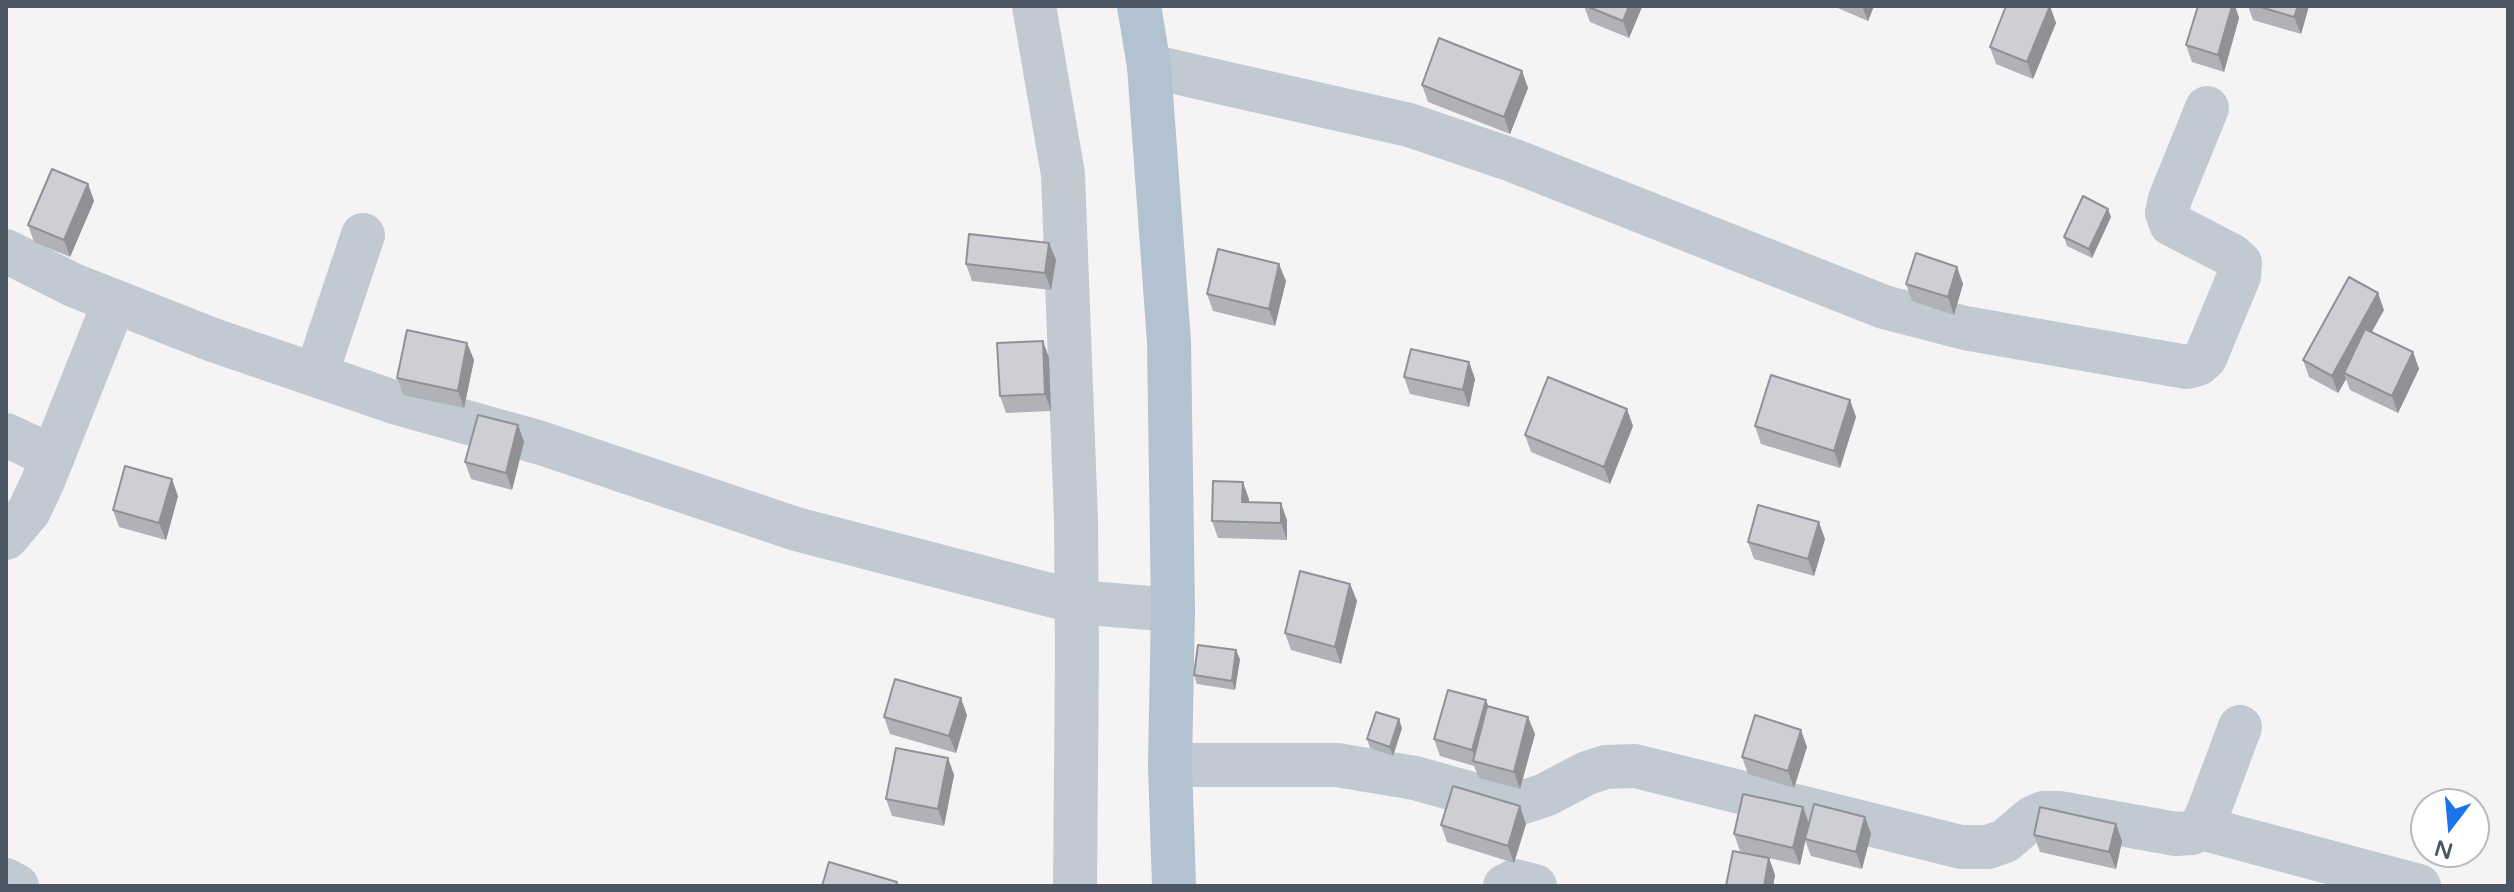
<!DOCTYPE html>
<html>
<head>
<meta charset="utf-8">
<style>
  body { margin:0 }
  #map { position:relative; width:2514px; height:892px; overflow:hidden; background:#f5f3f3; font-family:"Varela Round",sans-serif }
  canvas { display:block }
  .frame { position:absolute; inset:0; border:8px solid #4a5661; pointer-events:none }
  .north { position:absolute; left:2410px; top:788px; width:80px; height:80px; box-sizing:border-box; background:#fff; border:2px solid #b7bbc0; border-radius:50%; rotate:196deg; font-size:22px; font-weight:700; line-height:32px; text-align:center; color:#4a5661 }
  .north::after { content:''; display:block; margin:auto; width:28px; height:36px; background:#1a73e8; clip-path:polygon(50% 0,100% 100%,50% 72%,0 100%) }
</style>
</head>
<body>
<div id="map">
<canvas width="2514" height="892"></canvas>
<div class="frame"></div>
<div class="north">N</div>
</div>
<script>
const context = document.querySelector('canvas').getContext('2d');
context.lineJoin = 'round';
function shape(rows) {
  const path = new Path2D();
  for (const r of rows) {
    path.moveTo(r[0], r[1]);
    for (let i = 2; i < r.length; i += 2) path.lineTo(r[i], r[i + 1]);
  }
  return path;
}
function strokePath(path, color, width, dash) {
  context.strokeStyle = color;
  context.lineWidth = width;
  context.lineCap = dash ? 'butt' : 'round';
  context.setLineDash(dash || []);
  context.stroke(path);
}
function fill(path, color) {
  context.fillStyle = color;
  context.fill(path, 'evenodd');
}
const minor = shape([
  [1034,6,1063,174,1076,520,1077,655,1075,886],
  [1149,66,1409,125,1512,160,1884,307,1965,328,2187,367,2198,364,2205,358,2239,276,2240,263,2231,255,2171,224,2167,213,2170,199,2207,108],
  [6,251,73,285,213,340,394,402,541,443,796,529,1077,602,1173,610],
  [316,375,363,235],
  [6,435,53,457],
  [6,538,29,511,43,481,114,303],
  [1170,765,1337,765,1415,778,1504,803,1524,802,1545,795,1587,773,1606,767,1635,766,1961,847,1988,847,2005,841,2032,818,2043,813,2059,813,2176,834,2192,833,2202,825,2209,810,2240,727],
  [2202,825,2201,828,2419,886],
  [6,880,17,886],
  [1505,886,1515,881,1535,886]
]);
const major = shape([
  [1139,6,1149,66,1169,342,1173,610,1170,765,1174,886]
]);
const wall = shape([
  [1584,6,1642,6,1642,7,1629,38,1590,22],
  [1833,6,1874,6,1868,21],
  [2050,6,2056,23,2033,79,1996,64,1990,47],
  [2198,6,2235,6,2239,18,2224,72,2192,62,2186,45],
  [2248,6,2309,6,2301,34,2253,20],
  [1522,71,1528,88,1510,134,1428,102,1422,85],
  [88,184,94,201,70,257,34,242,28,225],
  [2111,217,2092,258,2067,246,2064,237],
  [1049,243,1056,260,1051,290,972,281,966,264],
  [1957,267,1963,284,1954,315,1912,301,1906,284],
  [1286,281,1275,326,1213,311,1207,294],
  [2384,310,2371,332,2413,352,2419,369,2398,413,2350,390,2346,379,2338,393,2309,377,2303,360],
  [1043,341,1049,358,1051,411,1006,413,1000,396],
  [467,343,474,360,464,408,403,395,397,378],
  [1469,362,1475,379,1469,407,1410,394,1404,377],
  [1850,400,1856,417,1840,468,1761,444,1755,426],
  [518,425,524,442,512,490,471,479,465,462],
  [1633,426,1610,484,1531,452,1525,435],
  [178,496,166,540,119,527,113,510],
  [1249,499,1249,502,1287,520,1287,540,1218,538,1212,521],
  [1825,539,1814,576,1754,559,1748,542],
  [1350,584,1357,601,1341,664,1291,650,1285,633],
  [1240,659,1235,690,1197,684,1194,675],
  [1486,700,1488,706,1535,734,1520,789,1479,778,1474,766,1440,756,1434,739],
  [967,715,956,753,890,734,884,717],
  [1402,728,1393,756,1370,748,1367,739],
  [1807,747,1794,788,1748,774,1742,757],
  [948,758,954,775,944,826,892,816,886,799],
  [1803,807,1809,824,1865,817,1871,834,1862,869,1811,856,1805,840,1800,865,1769,858,1775,875,1773,886,1726,886,1768,858,1740,851,1734,834],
  [1526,824,1514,863,1447,842,1441,825],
  [2116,824,2122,841,2116,869,2040,852,2034,835]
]);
const shadedWall = shape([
  [1629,6,1642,6,1642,7,1629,38,1623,21],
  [1862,6,1874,6,1868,21],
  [2050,6,2056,23,2033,79,2027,62],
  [2232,6,2235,6,2239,18,2224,72,2218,55],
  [2298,6,2309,6,2301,34,2294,17],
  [1522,71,1528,88,1510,134,1504,117],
  [88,184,94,201,70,257,64,240],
  [2108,209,2111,217,2092,258,2089,249],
  [1049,243,1056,260,1051,290,1045,273],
  [1279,264,1286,281,1275,326,1269,309],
  [1957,267,1963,284,1954,315,1948,297],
  [2378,293,2384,310,2348,375,2344,373,2346,379,2338,393,2332,376],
  [1043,341,1049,358,1051,411,1045,394],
  [467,343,474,360,464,408,458,391],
  [2413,352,2419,369,2398,413,2392,396],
  [1469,362,1475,379,1469,407,1463,390],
  [1850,400,1856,417,1840,468,1834,451],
  [1627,409,1633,426,1610,484,1604,467],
  [518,425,524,442,512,490,506,473],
  [172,479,178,496,166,540,159,523],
  [1243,482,1249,499,1248,519,1242,502],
  [1281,503,1287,520,1287,540,1281,523],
  [1819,522,1825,539,1814,576,1808,559],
  [1350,584,1357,601,1341,664,1335,647],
  [1236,650,1240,659,1235,690,1232,681],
  [961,698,967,715,956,753,949,736],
  [1486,700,1492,717,1476,762,1472,750],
  [1528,717,1535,734,1520,789,1514,772],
  [1399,719,1402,728,1393,756,1390,747],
  [1801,730,1807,747,1794,788,1788,771],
  [948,758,954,775,944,826,938,809],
  [1520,806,1526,824,1514,863,1508,846],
  [1803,807,1809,824,1800,865,1793,848],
  [1865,817,1871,834,1862,869,1856,852],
  [2116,824,2122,841,2116,869,2109,852],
  [1769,858,1775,875,1773,886,1764,886]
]);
const building = shape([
  [1586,6,1629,6,1623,21,1586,6],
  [2006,6,2050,6,2027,62,1990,47,2006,6],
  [2198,6,2232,6,2218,55,2186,45,2198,6],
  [2257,6,2298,6,2294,17,2257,6],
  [1439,38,1522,71,1504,117,1422,85,1439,38],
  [52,169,88,184,64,240,28,225,52,169],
  [2083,196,2108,209,2089,249,2064,237,2083,196],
  [969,234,1049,243,1045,273,966,264,969,234],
  [1218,249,1279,264,1269,309,1207,294,1218,249],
  [1916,253,1957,267,1948,297,1906,284,1916,253],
  [2349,277,2378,293,2332,376,2303,360,2349,277],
  [2365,329,2413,352,2392,396,2344,373,2365,329],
  [407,330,467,343,458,391,397,378,407,330],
  [1043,341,1045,394,1000,396,997,343,1043,341],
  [1411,349,1469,362,1463,390,1404,377,1411,349],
  [1771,375,1850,400,1834,451,1755,426,1771,375],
  [1548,377,1627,409,1604,467,1525,435,1548,377],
  [478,415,518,425,506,473,465,462,478,415],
  [125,466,172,479,159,523,113,510,125,466],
  [1213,481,1243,482,1242,502,1281,503,1281,523,1212,521,1213,481],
  [1758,505,1819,522,1808,559,1748,542,1758,505],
  [1300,571,1350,584,1335,647,1285,633,1300,571],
  [1198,645,1236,650,1232,681,1194,675,1198,645],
  [895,679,961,698,949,736,884,717,895,679],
  [1448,690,1486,700,1472,750,1434,739,1448,690],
  [1487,706,1528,717,1514,772,1473,761,1487,706],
  [1376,712,1399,719,1390,747,1367,739,1376,712],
  [1755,715,1801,730,1788,771,1742,757,1755,715],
  [896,748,948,758,938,809,886,799,896,748],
  [1453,786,1520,806,1508,846,1441,825,1453,786],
  [1743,794,1803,807,1793,848,1734,834,1743,794],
  [1814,804,1865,817,1856,852,1805,839,1814,804],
  [2040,807,2116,824,2109,852,2034,835,2040,807],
  [1733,851,1769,858,1764,886,1726,886,1733,851],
  [829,862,897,882,896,886,822,886,829,862]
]);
strokePath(minor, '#c1cad2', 44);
strokePath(major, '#b3c2d1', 44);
fill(wall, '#b0b2b7');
fill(shadedWall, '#909195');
fill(building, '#cdcfd5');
strokePath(building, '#909195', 2);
</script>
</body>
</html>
